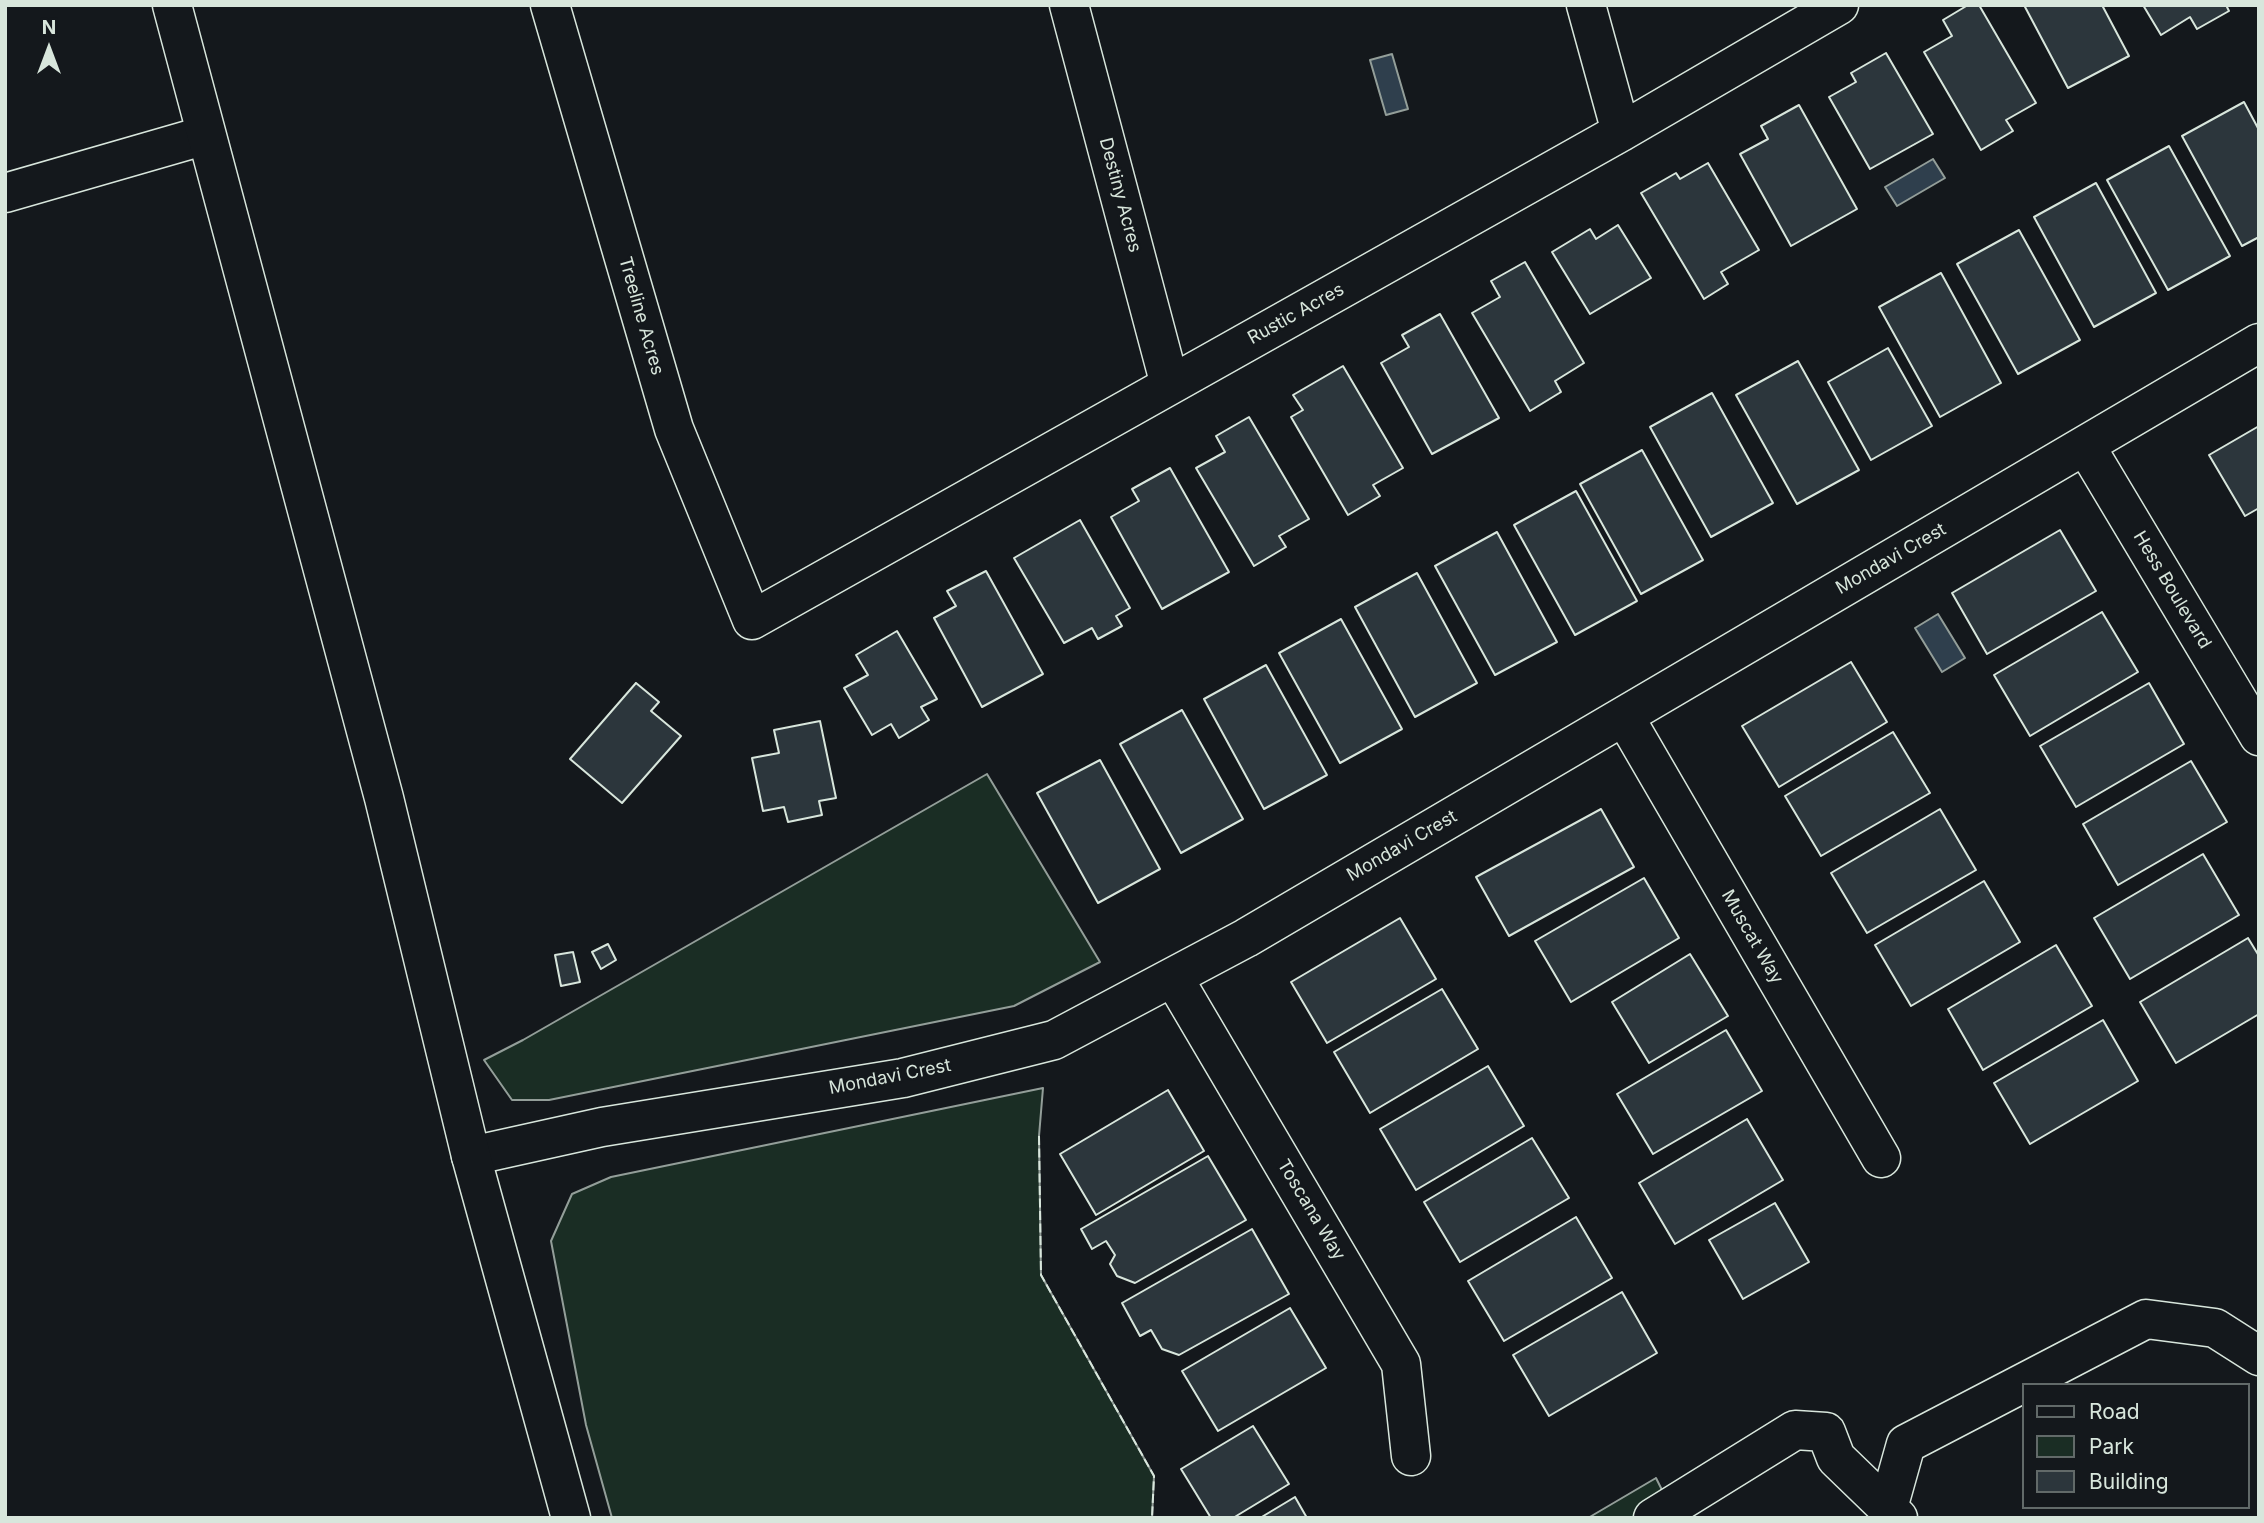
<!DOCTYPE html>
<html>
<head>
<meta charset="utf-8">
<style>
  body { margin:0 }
  #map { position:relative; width:2264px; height:1523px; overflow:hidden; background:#14181c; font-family:Inter,sans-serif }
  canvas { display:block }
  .frame { position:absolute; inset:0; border:7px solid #d8e6dc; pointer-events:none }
  .legend { position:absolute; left:2022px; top:1383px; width:228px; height:126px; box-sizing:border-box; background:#14181c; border:2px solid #626a69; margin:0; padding:9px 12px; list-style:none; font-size:21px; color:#d8e6dc }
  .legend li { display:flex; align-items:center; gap:14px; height:35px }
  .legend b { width:35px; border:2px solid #626a69 }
  .north { position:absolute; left:14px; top:14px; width:70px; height:70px; -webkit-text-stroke:5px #14181c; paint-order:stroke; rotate:0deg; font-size:19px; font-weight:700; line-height:28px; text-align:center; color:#d8e6dc }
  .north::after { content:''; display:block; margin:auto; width:24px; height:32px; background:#d8e6dc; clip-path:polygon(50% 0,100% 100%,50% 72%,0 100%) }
</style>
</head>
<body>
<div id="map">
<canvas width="2264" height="1523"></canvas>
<div class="frame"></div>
<ul class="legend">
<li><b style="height:9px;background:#14181c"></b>Road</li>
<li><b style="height:19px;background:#1a2d24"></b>Park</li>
<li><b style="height:19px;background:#2c363c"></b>Building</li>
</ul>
<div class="north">N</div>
</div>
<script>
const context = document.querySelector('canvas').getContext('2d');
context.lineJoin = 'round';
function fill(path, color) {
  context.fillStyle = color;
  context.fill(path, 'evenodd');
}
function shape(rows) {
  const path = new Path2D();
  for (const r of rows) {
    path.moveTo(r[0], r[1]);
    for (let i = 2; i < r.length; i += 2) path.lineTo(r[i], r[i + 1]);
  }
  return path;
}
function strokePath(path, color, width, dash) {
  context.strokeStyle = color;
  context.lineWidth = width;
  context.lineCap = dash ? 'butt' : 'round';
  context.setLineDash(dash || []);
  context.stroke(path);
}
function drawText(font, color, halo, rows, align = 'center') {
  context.font = font + ' Inter,sans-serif';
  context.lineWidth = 5;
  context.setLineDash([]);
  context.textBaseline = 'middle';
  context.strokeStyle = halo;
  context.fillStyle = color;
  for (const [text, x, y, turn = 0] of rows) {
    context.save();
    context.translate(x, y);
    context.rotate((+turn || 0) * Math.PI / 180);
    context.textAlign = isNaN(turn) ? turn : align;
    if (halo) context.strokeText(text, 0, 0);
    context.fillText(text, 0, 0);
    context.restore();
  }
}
const green = shape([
  [987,774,1100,962,1014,1006,549,1100,512,1100,484,1060,523,1040,987,774],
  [1043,1088,1039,1136,1041,1275,1154,1476,1152,1518,612,1518,586,1425,551,1241,572,1194,611,1177,1043,1088],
  [1656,1478,1676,1518,1588,1518,1656,1478]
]);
const water = shape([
  [1392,54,1408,109,1386,115,1370,60,1392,54],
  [1933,159,1945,178,1897,206,1885,187,1933,159],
  [1938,614,1965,658,1942,672,1915,628,1938,614]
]);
const building = shape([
  [1968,5,1979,5,2036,103,2006,120,2013,131,1981,150,1924,52,1952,36,1943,20,1968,5],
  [2024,5,2102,5,2129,56,2068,88,2024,5],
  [2143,5,2226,5,2229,11,2197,29,2190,17,2161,35,2143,5],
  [1886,53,1933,134,1870,169,1829,97,1856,82,1851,73,1886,53],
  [2244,102,2259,130,2259,237,2242,246,2182,136,2244,102],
  [1799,105,1857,209,1791,246,1740,154,1768,139,1761,126,1799,105],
  [2169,146,2230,256,2168,290,2107,180,2169,146],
  [1708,163,1759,250,1721,272,1728,284,1704,299,1641,193,1676,173,1680,179,1708,163],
  [2096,183,2156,293,2094,327,2034,217,2096,183],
  [1618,225,1651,278,1590,314,1552,252,1590,229,1596,239,1618,225],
  [2019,230,2080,340,2018,374,1957,264,2019,230],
  [1525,262,1584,363,1555,381,1561,392,1530,411,1472,313,1500,297,1491,281,1525,262],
  [1941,273,2001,383,1940,417,1879,307,1941,273],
  [1440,314,1499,418,1432,454,1381,363,1409,347,1402,335,1440,314],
  [1888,348,1932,426,1871,460,1828,382,1888,348],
  [1798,361,1859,470,1797,504,1736,395,1798,361],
  [1343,366,1403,468,1373,485,1380,496,1348,515,1291,417,1303,410,1293,395,1343,366],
  [1712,393,1773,503,1711,537,1650,427,1712,393],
  [1249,417,1309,519,1279,536,1286,547,1254,566,1196,468,1225,452,1216,436,1249,417],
  [2259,426,2259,508,2245,516,2209,455,2259,426],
  [1642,450,1703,560,1641,594,1580,484,1642,450],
  [1170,468,1229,572,1162,609,1111,517,1139,501,1132,489,1170,468],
  [1576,491,1637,601,1575,635,1514,525,1576,491],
  [1080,520,1130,608,1116,616,1122,626,1098,639,1092,628,1064,643,1014,558,1080,520],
  [2060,530,2096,591,1987,654,1952,593,2060,530],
  [1497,532,1557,642,1495,675,1435,566,1497,532],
  [986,571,1043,674,982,707,934,618,956,606,947,591,986,571],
  [1417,573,1477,683,1415,717,1355,607,1417,573],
  [2102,612,2138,672,2030,736,1994,675,2102,612],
  [1341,619,1402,729,1340,763,1279,653,1341,619],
  [897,631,937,699,921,707,929,720,899,738,891,724,872,735,844,688,868,675,856,655,897,631],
  [1851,662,1887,722,1779,787,1742,726,1851,662],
  [1266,665,1327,775,1264,809,1204,699,1266,665],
  [636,683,659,702,651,711,681,736,622,803,570,759,636,683],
  [2149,683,2184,744,2076,807,2040,746,2149,683],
  [1182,710,1243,819,1181,853,1120,744,1182,710],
  [820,721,836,798,819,801,822,815,788,822,784,807,763,811,752,758,779,753,774,730,820,721],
  [1893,732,1930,793,1821,856,1785,796,1893,732],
  [1100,760,1160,869,1098,903,1037,793,1100,760],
  [2191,761,2227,822,2118,885,2083,824,2191,761],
  [1601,809,1634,867,1509,936,1476,877,1601,809],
  [1940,809,1976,870,1867,933,1831,873,1940,809],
  [2203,854,2239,915,2130,979,2094,918,2203,854],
  [1644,878,1679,938,1571,1002,1535,941,1644,878],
  [1984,881,2020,942,1911,1006,1875,945,1984,881],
  [1400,918,1436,979,1327,1043,1291,982,1400,918],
  [2248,938,2259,956,2259,1014,2176,1063,2140,1002,2248,938],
  [608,944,616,960,601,969,592,952,608,944],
  [2056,945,2092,1006,1983,1070,1948,1009,2056,945],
  [573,952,580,982,561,986,555,955,573,952],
  [1690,954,1728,1016,1649,1063,1612,1002,1690,954],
  [1442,989,1478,1049,1370,1113,1334,1052,1442,989],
  [2103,1020,2138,1081,2030,1144,1994,1083,2103,1020],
  [1726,1030,1762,1091,1653,1154,1617,1094,1726,1030],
  [1488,1066,1524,1126,1416,1190,1380,1129,1488,1066],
  [1168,1090,1204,1151,1096,1215,1060,1154,1168,1090],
  [1747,1119,1783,1180,1675,1244,1639,1183,1747,1119],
  [1532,1138,1569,1198,1460,1262,1424,1202,1532,1138],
  [1208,1156,1246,1220,1135,1283,1117,1276,1110,1264,1115,1255,1106,1241,1092,1249,1081,1229,1208,1156],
  [1775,1203,1809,1262,1743,1299,1709,1240,1775,1203],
  [1576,1217,1612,1278,1504,1341,1468,1281,1576,1217],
  [1252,1229,1289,1294,1179,1355,1162,1349,1151,1330,1140,1336,1122,1303,1252,1229],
  [1622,1292,1657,1353,1549,1416,1513,1355,1622,1292],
  [1290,1308,1326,1368,1218,1431,1182,1371,1290,1308],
  [1253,1426,1289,1484,1233,1518,1211,1518,1181,1469,1253,1426],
  [1295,1497,1307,1518,1260,1518,1295,1497]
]);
const minor = shape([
  [550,5,674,429,752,620,1621,132,1839,5],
  [1069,5,1170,385],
  [1586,5,1621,132],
  [5,193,206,135],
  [2085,445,2259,736],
  [1624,716,1881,1158],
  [1173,977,1401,1364,1411,1456],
  [471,1156,602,1127,903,1078,1054,1040,1246,938,2259,343],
  [1888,1508,1906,1444,2146,1319,2215,1328,2259,1356],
  [1653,1518,1795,1430,1826,1432,1836,1458,1898,1518]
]);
const major = shape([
  [172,5,384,798,471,1156,571,1518]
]);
const fence = shape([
  [1039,1136,1041,1275,1154,1476,1152,1518]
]);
const streetNames = [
  ["Destiny Acres",1120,195,75],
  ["Rustic Acres",1296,314,-29],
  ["Treeline Acres",641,316,74],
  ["Mondavi Crest",1891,559,-30],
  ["Hess Boulevard",2172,590,59],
  ["Mondavi Crest",1402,846,-30],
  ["Muscat Way",1752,937,60],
  ["Mondavi Crest",890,1077,-11],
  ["Toscana Way",1311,1210,59]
];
fill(green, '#1a2d24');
strokePath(green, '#939e99', 2);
fill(water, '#2f3f4d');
strokePath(water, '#939e99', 2);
fill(building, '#2c363c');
strokePath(building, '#d8e6dc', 2);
strokePath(minor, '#d8e6dc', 41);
strokePath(major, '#d8e6dc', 41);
strokePath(minor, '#14181c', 38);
strokePath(major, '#14181c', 38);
strokePath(fence, '#d8e6dc', 2, [9, 3.5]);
drawText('18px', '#d8e6dc', '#14181c', streetNames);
</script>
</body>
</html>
